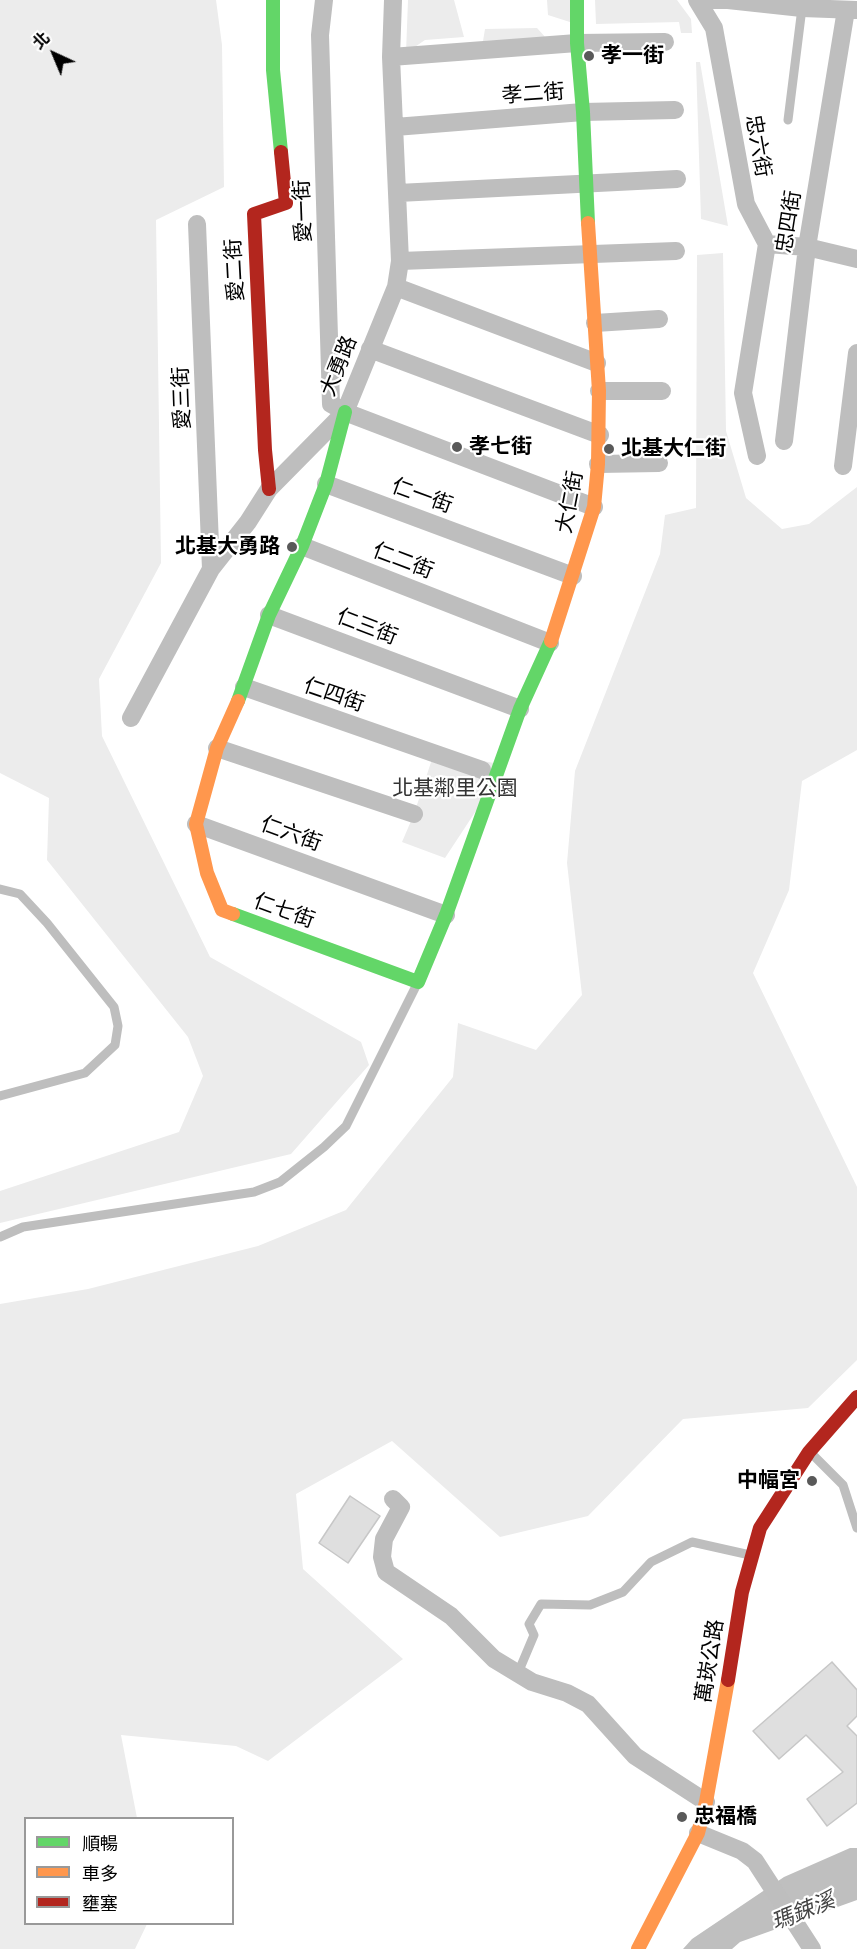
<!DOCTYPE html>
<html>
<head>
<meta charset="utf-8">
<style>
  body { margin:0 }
  #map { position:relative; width:857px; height:1949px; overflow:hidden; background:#fff; font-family:Raleway,"Noto Sans TC",sans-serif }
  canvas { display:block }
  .legend { position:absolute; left:24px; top:1817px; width:210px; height:108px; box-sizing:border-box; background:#fff; border:2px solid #999; margin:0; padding:8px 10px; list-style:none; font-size:18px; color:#000 }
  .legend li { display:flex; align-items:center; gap:12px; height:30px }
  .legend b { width:30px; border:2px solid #999 }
  .north { position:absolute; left:24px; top:24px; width:60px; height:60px; -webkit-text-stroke:4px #fff; paint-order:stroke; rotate:316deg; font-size:16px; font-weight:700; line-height:24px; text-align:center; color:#000 }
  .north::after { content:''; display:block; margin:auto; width:21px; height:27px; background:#000; clip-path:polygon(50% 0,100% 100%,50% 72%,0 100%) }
</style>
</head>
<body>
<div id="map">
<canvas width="857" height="1949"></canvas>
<ul class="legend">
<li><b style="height:8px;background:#63d668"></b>順暢</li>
<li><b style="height:8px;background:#ff974d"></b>車多</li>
<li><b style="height:8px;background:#b3261e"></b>壅塞</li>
</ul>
<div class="north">北</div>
</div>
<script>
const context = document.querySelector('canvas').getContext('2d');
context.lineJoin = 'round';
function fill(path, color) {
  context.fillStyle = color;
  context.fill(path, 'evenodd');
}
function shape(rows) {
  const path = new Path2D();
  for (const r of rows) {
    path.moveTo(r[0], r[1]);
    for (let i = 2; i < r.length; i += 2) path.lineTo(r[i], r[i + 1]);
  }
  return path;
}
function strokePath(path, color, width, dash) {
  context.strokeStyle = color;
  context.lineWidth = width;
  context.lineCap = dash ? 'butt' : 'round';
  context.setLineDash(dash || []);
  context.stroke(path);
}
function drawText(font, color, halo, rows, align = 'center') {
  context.font = font + ' Raleway,"Noto Sans TC",sans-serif';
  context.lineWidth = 4.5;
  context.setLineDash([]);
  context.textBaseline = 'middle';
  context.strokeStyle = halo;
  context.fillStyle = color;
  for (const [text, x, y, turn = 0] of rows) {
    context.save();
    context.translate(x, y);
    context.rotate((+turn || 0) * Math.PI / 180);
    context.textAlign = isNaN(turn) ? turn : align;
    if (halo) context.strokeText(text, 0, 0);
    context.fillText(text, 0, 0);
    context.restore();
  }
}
const green = shape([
  [0,0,216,0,222,45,224,187,156,220,161,563,99,679,102,736,210,957,361,1042,369,1065,291,1154,0,1223,0,1191,179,1132,203,1076,188,1037,47,860,49,798,0,773],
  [408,0,454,0,464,37,425,40,406,53],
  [547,0,571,0,573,23,548,15],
  [595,0,677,0,691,19,692,33,681,33,679,22,596,24],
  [537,28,547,39,483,41,485,29],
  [696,62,700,62,728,226,701,219],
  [723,253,726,431,746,498,782,529,809,524,857,487,857,750,802,781,789,890,753,973,857,1187,857,1360,808,1408,683,1419,588,1516,500,1537,392,1441,296,1494,303,1569,403,1659,268,1761,236,1746,121,1735,137,1818,26,1818,26,1924,147,1924,135,1949,0,1949,0,1304,88,1289,258,1246,346,1210,453,1077,458,1023,536,1050,582,995,567,863,575,771,660,554,665,515,696,508,697,255],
  [434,753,506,765,445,858,402,842,414,814]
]);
const water = shape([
  [850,1848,857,1848,857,1900,740,1942,732,1949,683,1949,692,1939,784,1877]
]);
const building = shape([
  [350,1496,380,1516,348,1563,319,1543,350,1496],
  [832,1662,857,1690,857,1716,847,1726,857,1736,857,1803,827,1826,807,1799,843,1772,806,1735,779,1759,753,1731,832,1662]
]);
const lane = shape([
  [788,120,802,8],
  [0,889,20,894,47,923,114,1007,118,1026,115,1045,85,1073,0,1096],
  [0,1237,23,1227,254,1192,280,1182,324,1147,346,1126,417,984],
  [811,1453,843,1485,857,1528],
  [518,1673,534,1635,529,1624,541,1604,590,1605,623,1592,651,1562,692,1542,750,1555]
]);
const street = shape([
  [324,0,320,35,331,404,345,412,594,507],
  [697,0,714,28,746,204,767,244,807,247,857,259],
  [698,0,728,0,802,8,857,10],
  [391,57,577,43,665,42],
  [395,127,583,112,675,110],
  [398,193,677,179],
  [197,224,211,569],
  [400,261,676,251],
  [396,287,597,363],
  [595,323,659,319],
  [370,349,600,435],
  [599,391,662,391],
  [784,441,807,247,846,10],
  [757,456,743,393,767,244],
  [598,464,659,463],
  [843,466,857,353],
  [326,484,573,576],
  [302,546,550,643],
  [269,615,520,709],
  [244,687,482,770],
  [131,718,211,569,248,522,269,489,345,412,396,287,400,261,391,57,393,0],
  [217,748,414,814],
  [196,824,446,915],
  [393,1499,401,1507,384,1539,382,1557,386,1572,451,1616,494,1659,532,1682,567,1693,588,1704,635,1756,706,1802],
  [698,1833,742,1851,755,1861,812,1949]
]);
const fast = shape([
  [273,0,273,70,281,152],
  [577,0,577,43,583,112,588,223],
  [238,701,269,615,302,546,326,484,345,412],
  [233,914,418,982,446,915,520,709,551,641]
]);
const slow = shape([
  [551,641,594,507,598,464,599,391,588,223],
  [233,914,222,910,207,873,196,824,217,748,238,701],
  [638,1949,698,1833,706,1802,728,1680]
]);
const jam = shape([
  [269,489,265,450,254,214,286,203,281,152],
  [728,1680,742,1592,760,1528,809,1452,857,1397]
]);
const markers = [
  [589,56,6,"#595959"],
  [457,447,6,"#595959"],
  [609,449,6,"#595959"],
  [292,547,6,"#595959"],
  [812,1481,6,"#595959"],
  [682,1817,6,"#595959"]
];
const poiNames = [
  ["孝一街",601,56],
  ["孝七街",469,447],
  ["北基大仁街",621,449],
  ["北基大勇路",280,547,"right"],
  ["中幅宮",800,1481,"right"],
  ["忠福橋",694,1817]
];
const streetNames = [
  ["孝二街",533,94,-4],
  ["忠六街",758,146,80],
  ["愛一街",303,211,-92],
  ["忠四街",789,222,-81],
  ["愛二街",235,270,-93],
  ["大勇路",339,366,-68],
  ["愛三街",182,398,-92],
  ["仁一街",422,496,20],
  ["大仁街",570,502,-79],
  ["仁二街",403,561,21],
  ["仁三街",367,627,21],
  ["仁四街",334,695,19],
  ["仁六街",291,834,20],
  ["仁七街",284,911,20],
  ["萬崁公路",710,1661,-81]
];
const parkNames = [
  ["北基鄰里公園",455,789]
];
const waterNames = [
  ["瑪鋉溪",803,1912,-22]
];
fill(green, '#ececec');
fill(water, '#bfbfbf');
fill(building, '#dfdfdf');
strokePath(building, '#c7c7c7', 1.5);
strokePath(lane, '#bebebe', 9);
strokePath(street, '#bebebe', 18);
strokePath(fast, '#63d668', 14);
strokePath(slow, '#ff974d', 14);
strokePath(jam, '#b3261e', 14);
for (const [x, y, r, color] of markers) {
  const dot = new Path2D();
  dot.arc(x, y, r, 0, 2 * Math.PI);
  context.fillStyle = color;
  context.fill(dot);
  strokePath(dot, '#fff', 2);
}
drawText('bold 21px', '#000', '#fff', poiNames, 'left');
drawText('21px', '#000', '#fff', streetNames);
drawText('21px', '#333', '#fff', parkNames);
drawText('italic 22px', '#444', '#fff', waterNames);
</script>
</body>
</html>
